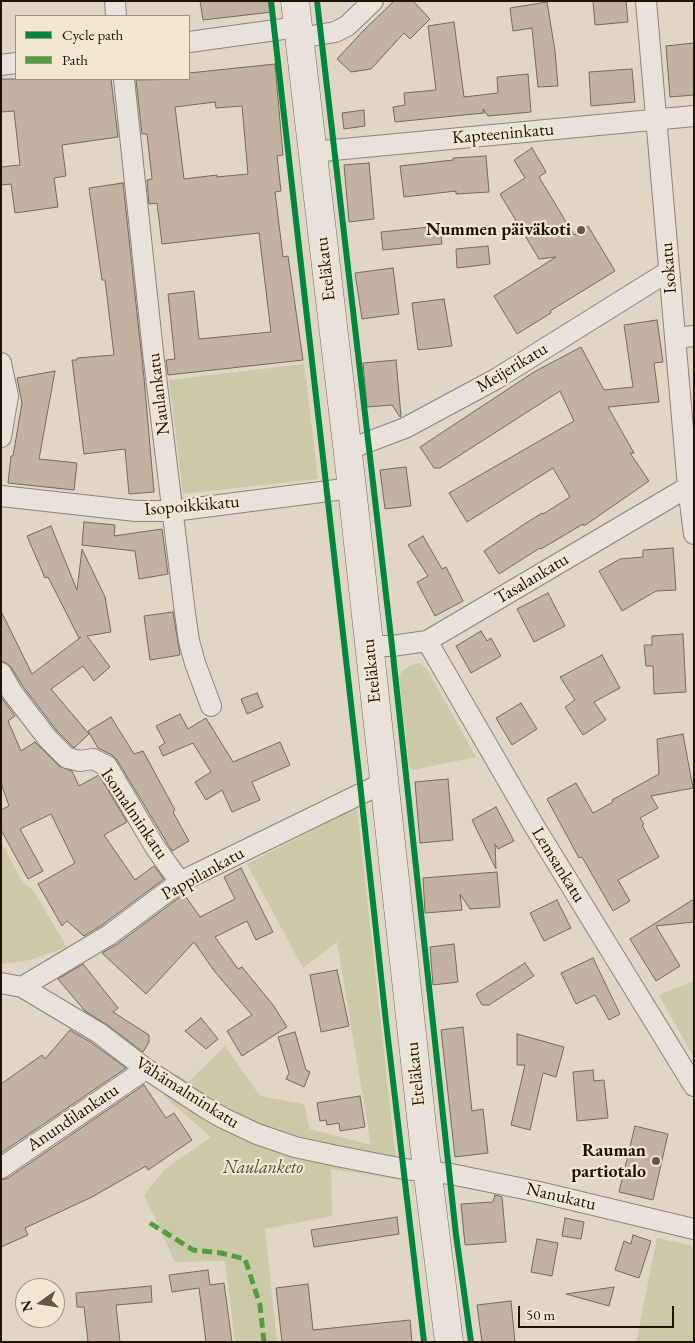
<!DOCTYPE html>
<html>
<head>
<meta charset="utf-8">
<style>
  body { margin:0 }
  #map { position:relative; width:695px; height:1343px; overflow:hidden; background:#e1d6c6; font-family:"EB Garamond",serif }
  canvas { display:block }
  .frame { position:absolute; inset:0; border:2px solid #211302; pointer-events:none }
  .legend { position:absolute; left:15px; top:15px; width:175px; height:65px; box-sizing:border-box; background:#f3e6d3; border:1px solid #9f927f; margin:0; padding:6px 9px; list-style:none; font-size:15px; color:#211302 }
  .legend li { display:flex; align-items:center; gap:10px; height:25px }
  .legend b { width:25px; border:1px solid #9f927f }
  .north { position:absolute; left:15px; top:1278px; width:50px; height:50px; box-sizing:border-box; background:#f3e6d3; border:1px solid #9f927f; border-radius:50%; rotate:257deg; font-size:14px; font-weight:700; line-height:20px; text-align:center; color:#211302 }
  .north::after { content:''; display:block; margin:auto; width:18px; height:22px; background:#645747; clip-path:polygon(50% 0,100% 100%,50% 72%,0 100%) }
  .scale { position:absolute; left:518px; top:1306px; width:156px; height:22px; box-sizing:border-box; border:2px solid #211302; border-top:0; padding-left:6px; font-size:15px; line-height:18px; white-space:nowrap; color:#211302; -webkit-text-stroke:4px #f3e6d3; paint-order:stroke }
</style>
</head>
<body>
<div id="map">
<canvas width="695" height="1343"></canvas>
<div class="frame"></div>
<ul class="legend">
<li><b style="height:6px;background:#00873e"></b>Cycle path</li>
<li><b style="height:6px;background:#50a03d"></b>Path</li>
</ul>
<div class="north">N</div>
<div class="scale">50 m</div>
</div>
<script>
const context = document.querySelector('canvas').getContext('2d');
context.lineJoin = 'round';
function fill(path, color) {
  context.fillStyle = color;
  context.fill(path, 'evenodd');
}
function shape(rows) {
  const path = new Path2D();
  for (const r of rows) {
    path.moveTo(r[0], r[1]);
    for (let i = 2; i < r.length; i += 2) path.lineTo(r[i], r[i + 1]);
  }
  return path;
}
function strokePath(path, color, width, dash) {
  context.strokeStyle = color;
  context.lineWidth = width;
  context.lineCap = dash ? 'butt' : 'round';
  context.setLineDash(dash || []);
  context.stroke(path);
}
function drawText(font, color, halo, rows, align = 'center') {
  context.font = font + ' "EB Garamond",serif';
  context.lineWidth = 4.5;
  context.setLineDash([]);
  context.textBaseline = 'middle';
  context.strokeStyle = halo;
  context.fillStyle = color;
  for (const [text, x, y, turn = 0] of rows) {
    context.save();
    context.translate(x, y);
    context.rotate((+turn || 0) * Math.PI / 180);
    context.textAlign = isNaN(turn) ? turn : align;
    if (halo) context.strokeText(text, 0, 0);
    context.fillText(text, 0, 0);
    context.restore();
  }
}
const green = shape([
  [304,364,318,479,183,494,169,380],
  [420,663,427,669,476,757,412,770,409,767,399,677,402,671,411,665],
  [357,807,398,1179,331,1169,332,1216,265,1229,277,1342,235,1342,225,1261,175,1262,144,1195,164,1170,211,1137,163,1095,177,1074,188,1082,225,1046,260,1096,304,1104,310,1129,371,1145,337,942,303,968,247,864],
  [1,842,23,883,33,890,67,947,30,960,1,964],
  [694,981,694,1058,659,995],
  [657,1238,694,1246,694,1342,636,1342]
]);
const building = shape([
  [200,1,271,1,272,12,203,20,200,1],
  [394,1,413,1,430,19,410,39,404,33,371,69,351,72,337,59,363,31,394,1],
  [593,1,626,1,628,22,595,25,593,1],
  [547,2,555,51,558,86,538,87,532,28,513,31,510,8,547,2],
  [454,22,464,97,498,93,497,77,528,74,531,112,488,116,483,109,484,113,395,122,393,107,405,105,404,93,436,90,428,26,454,22],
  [694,43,694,95,670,97,666,46,694,43],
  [275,64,283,155,277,156,281,191,275,192,283,257,288,256,303,360,168,375,166,360,175,359,168,294,194,291,199,339,271,332,259,233,162,244,157,203,149,204,147,180,152,179,147,134,142,134,136,80,189,79,189,73,275,64],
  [215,102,216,108,242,106,248,174,217,177,217,175,184,179,175,107,215,102],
  [632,69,635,102,591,106,589,72,632,69],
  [1,79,111,79,118,137,62,145,66,176,54,178,58,207,15,213,11,184,1,185,1,167,20,165,14,111,1,112,1,79],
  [364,110,365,126,344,129,342,113,364,110],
  [532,148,546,172,539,177,574,235,588,226,615,271,550,311,551,313,517,334,494,296,556,257,539,259,500,194,525,178,514,160,532,148],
  [486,156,489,192,456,194,456,191,404,197,400,166,453,160,453,158,486,156],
  [369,163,374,219,349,222,344,165,369,163],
  [123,183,144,378,154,492,129,494,125,449,84,454,72,360,77,360,77,358,114,355,105,280,102,280,89,188,123,183],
  [440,226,442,244,383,250,381,232,440,226],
  [488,246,490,264,457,268,456,249,488,246],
  [393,268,399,314,362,319,355,273,393,268],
  [444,299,452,346,418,350,412,303,444,299],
  [657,320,663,362,654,363,659,402,608,407,634,453,630,453,649,481,584,526,583,524,541,549,540,548,499,574,484,551,526,523,542,513,543,514,570,497,553,468,467,522,449,493,574,421,560,391,440,468,434,468,420,447,534,372,581,347,604,390,633,387,624,325,657,320],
  [396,360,401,416,400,417,392,405,367,407,363,363,396,360],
  [55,371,39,459,77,463,74,490,8,483,11,456,13,456,22,403,17,378,55,371],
  [406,467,411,506,385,509,380,470,406,467],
  [84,522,115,525,114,536,162,529,168,574,139,579,135,551,82,545,84,522],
  [51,526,77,590,82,549,105,597,111,632,87,636,110,667,94,681,83,666,51,689,89,734,74,748,57,731,22,685,11,667,6,663,1,661,1,611,32,674,81,637,79,638,48,577,45,578,27,536,51,526],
  [423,536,442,569,446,567,463,601,435,616,417,582,428,576,408,545,423,536],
  [673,548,676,590,656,591,622,611,599,571,620,559,643,557,643,550,673,548],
  [548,593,565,626,534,642,517,609,548,593],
  [173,612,180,655,150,660,144,616,173,612],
  [481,631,487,641,491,638,501,656,471,673,456,646,481,631],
  [683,634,686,692,654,694,653,666,646,666,644,645,652,645,652,636,683,634],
  [602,655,620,688,594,702,606,720,583,735,565,707,575,700,560,677,602,655],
  [257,693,263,707,247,714,241,699,257,693],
  [1,697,15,716,8,721,21,751,35,742,59,766,72,771,79,786,99,775,127,822,104,835,135,880,154,866,164,879,102,925,84,936,67,921,62,926,38,884,75,863,51,814,20,829,43,871,28,879,1,830,1,810,9,806,1,783,1,697],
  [521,703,537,729,512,745,496,718,521,703],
  [180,714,188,729,206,718,233,762,280,742,290,765,252,782,260,800,232,812,222,790,206,800,195,782,211,772,193,743,163,756,159,747,165,743,156,726,180,714],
  [111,717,134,754,143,751,175,810,173,812,189,841,172,851,117,760,112,755,98,748,88,731,111,717],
  [683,734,693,788,651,796,658,808,640,818,644,824,642,825,659,857,618,880,630,901,613,911,582,857,579,858,547,799,576,783,593,813,613,802,612,800,659,774,657,739,683,734],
  [448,779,453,840,420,843,415,782,448,779],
  [496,807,514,841,498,849,495,844,496,869,472,820,496,807],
  [241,868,273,932,256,940,247,921,215,937,238,969,242,967,273,1005,287,1027,242,1056,227,1031,252,1015,215,972,194,942,146,994,102,953,116,945,184,894,200,917,235,899,224,877,241,868],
  [497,872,500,907,470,909,460,894,462,910,425,913,423,878,497,872],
  [694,899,694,922,656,926,680,966,656,981,630,939,694,899],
  [557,900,571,928,544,941,530,913,557,900],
  [454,944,458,982,433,985,430,947,454,944],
  [593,958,620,1014,609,1020,595,995,576,1004,561,973,593,958],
  [525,963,534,976,489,1005,482,1005,476,994,525,963],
  [83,964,118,1008,113,1012,149,1035,149,1042,143,1052,106,1024,85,1011,58,979,83,964],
  [337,970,349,1026,321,1032,310,975,337,970],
  [201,1018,218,1039,206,1049,185,1031,201,1018],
  [463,1027,472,1111,483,1109,488,1153,455,1157,441,1030,463,1027],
  [70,1030,92,1043,126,1068,1,1153,1,1084,42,1055,45,1059,70,1030],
  [295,1032,306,1070,310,1072,304,1087,286,1079,289,1073,278,1037,295,1032],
  [517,1034,564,1047,556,1077,543,1073,530,1130,511,1125,525,1065,517,1065,517,1034],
  [593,1070,594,1081,604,1080,608,1118,577,1121,573,1072,593,1070],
  [144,1085,166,1118,174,1113,192,1140,148,1170,146,1166,92,1197,25,1228,28,1235,1,1247,1,1180,8,1178,144,1085],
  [360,1096,365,1127,340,1131,339,1123,327,1125,326,1120,320,1121,317,1103,360,1096],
  [635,1126,668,1134,653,1200,619,1192,635,1126],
  [495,1195,502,1197,506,1242,465,1245,461,1204,493,1202,495,1195],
  [397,1217,399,1234,314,1247,311,1230,397,1217],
  [565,1218,584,1222,581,1239,562,1236,565,1218],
  [633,1235,651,1241,639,1278,615,1270,624,1241,631,1244,633,1235],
  [537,1239,558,1243,552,1276,531,1272,537,1239],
  [208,1270,210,1285,224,1283,232,1342,206,1342,199,1288,172,1292,169,1275,208,1270],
  [308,1284,313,1330,410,1320,412,1342,282,1342,276,1288,308,1284],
  [151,1286,152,1302,116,1305,120,1342,88,1342,84,1307,77,1307,76,1293,151,1286],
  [614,1287,609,1306,566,1294,614,1287],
  [511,1301,515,1342,482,1342,477,1305,511,1301]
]);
const street = shape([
  [115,1,116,16],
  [646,1,688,487,694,534],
  [300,38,335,32,347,26,373,1],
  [189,42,298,27],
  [1,65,16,63],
  [124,79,153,352,185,613,189,641,195,663,211,706],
  [312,152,694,116],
  [675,338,694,336],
  [1,363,8,396,1,437],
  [347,450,405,428,496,379,669,271],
  [1,496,136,511,173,511,352,488],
  [427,641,533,824,694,1086],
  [369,646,392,646,427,641,688,487],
  [1,673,12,692,48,739,67,758,80,761,93,759,107,766,155,847,180,882],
  [1,983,22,987,109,935,180,882,385,782],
  [22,987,99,1033,146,1069,204,1107,223,1118,257,1134,295,1147,337,1156,404,1169,451,1174,539,1192,694,1229],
  [1,1168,146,1069]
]);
const secondary = shape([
  [295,1,352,488,424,1144,449,1342]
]);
const quiet = shape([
  [150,1223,193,1250,221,1253,245,1259,260,1305,264,1342]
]);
const cycleway = shape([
  [271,1,358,765,386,1022,424,1342],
  [317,1,392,646,456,1235,471,1342]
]);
const markers = [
  [581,230,5,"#645747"],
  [656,1161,5,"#645747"]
];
const streetNames = [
  ["Kapteeninkatu",503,134,-5],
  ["Isokatu",669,268,-95],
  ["Eteläkatu",326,269,-97],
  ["Meijerikatu",512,368,-31],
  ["Naulankatu",159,394,-97],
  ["Isopoikkikatu",192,506,-5],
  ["Tasalankatu",532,579,-31],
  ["Eteläkatu",372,671,-96],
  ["Isomalminkatu",134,814,56],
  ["Lemsankatu",558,865,58],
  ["Pappilankatu",203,874,-29],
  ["Eteläkatu",416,1074,-96],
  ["Vähämalminkatu",187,1093,32],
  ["Anundilankatu",73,1118,-34],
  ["Nanukatu",561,1197,13]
];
const poiNames = [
  ["Nummen päiväkoti",571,230],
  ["Rauman",646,1151],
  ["partiotalo",646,1172]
];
const parkNames = [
  ["Naulanketo",263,1168]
];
fill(green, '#cbc9a8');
fill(building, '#c3b2a2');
strokePath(building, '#726a60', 1);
strokePath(street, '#8d857a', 22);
strokePath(secondary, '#726a60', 29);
strokePath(street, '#e8e2da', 20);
strokePath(secondary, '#e8e2da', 28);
strokePath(quiet, '#50a03d', 5, [10, 5]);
strokePath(cycleway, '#00873e', 6);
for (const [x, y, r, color] of markers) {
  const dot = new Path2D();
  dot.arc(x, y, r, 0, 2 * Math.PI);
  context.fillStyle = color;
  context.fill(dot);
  strokePath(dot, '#f3e6d3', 2);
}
drawText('18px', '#211302', '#f3e6d3', streetNames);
drawText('bold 18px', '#211302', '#f3e6d3', poiNames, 'right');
drawText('italic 18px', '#564f33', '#f3e6d3', parkNames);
</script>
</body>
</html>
